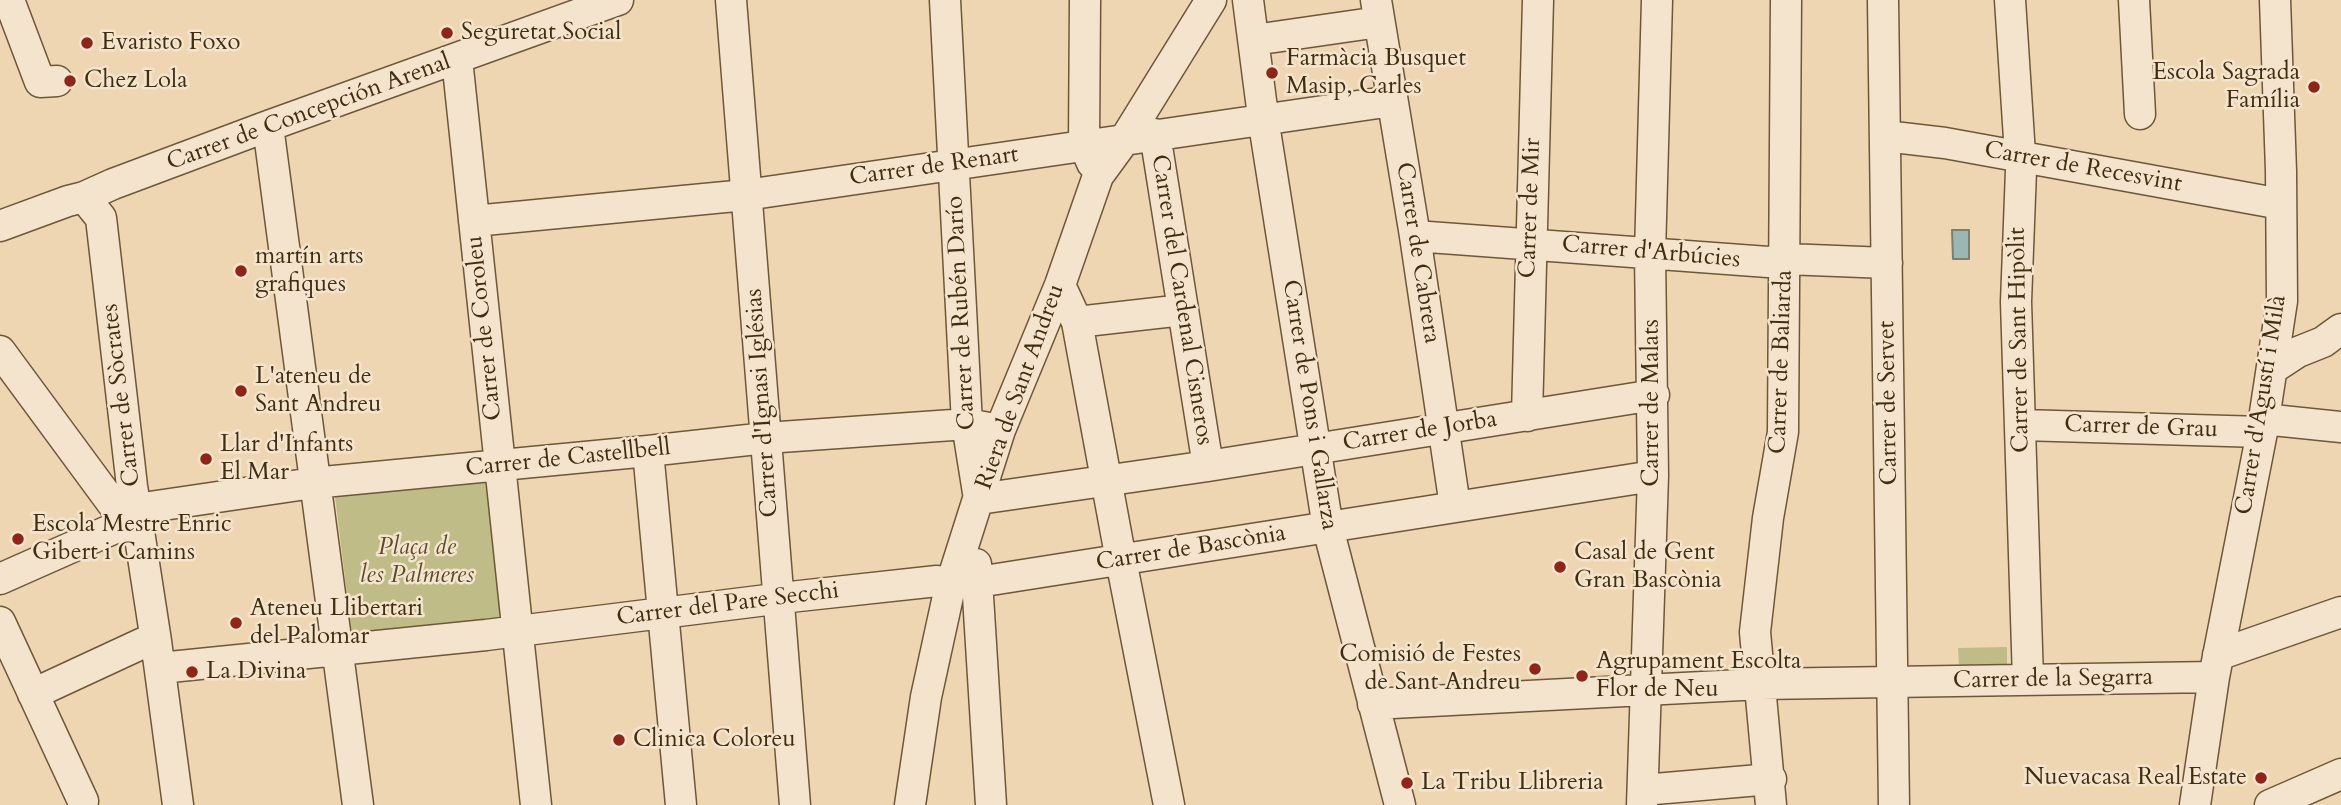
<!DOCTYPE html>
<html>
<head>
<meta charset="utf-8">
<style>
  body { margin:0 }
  canvas { display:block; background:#eed6b2 }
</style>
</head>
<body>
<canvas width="2341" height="805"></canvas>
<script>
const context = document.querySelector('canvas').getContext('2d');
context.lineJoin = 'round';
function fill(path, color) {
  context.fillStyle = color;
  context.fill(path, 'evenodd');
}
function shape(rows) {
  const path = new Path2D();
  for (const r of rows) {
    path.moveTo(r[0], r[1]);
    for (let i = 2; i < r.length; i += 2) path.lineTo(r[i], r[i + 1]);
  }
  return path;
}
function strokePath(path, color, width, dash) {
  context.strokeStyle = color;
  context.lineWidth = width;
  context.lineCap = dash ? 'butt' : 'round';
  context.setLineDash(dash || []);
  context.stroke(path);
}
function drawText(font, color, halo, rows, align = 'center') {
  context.font = font + ' Cardo,serif';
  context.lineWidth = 5;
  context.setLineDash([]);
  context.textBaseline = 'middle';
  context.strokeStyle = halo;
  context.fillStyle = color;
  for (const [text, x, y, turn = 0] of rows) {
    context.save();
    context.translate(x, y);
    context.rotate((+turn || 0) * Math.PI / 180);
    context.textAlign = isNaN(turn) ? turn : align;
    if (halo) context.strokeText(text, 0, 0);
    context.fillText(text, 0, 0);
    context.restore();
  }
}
const green = shape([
  [491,479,513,627,353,643,335,496],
  [2007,647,2007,664,1959,665,1958,648]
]);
const water = shape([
  [1952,230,1969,230,1969,259,1953,259,1952,230]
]);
const minor = shape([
  [9,0,40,82,57,81],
  [731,0,795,805],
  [945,0,967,424,979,499,1208,466,1654,395],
  [1085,0,1084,144,1092,163],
  [1248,0,1264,124,1328,528,1400,805],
  [1376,0,1415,236,1455,506],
  [1883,0,1894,805],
  [2010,0,2021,170,2016,302,2028,680],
  [2134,0,2140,114],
  [1254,40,1379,22],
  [457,59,536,805],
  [268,126,358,805],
  [1155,134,1208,466],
  [1885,136,1945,143,2281,204],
  [84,197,101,218,132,486,156,641,178,805],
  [474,221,746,195,1392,101],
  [0,226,68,201,84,197,113,184,268,126,618,0],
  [1415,236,1768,262,1786,259,1887,263],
  [1060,285,1077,322,1121,560,1169,805],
  [1077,322,1183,310],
  [0,351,115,507,136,509,313,483,648,451,766,438,967,424,1000,430],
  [2272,369,2298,352,2323,342,2341,329],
  [1527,416,1538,0],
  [2263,419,2341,427],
  [2021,425,2262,432],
  [648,451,681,805],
  [976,564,991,805],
  [0,579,115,528,136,509],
  [978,582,1653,476],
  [0,622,83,801],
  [2218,655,2341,612],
  [160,668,486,635,799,596,937,581],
  [33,694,143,643],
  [1373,704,1761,684,2214,677],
  [1643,790,1771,779],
  [910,805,926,697,950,587,1000,430,1060,285,1098,176,1125,139,1211,0],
  [1642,805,1653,476,1650,254,1657,0],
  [1771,805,1755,632,1768,518,1783,432,1786,0],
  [2195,805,2214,677,2262,432,2282,301,2281,171,2275,0],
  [2270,805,2341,774]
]);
const markers = [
  [447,33,7,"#8f2418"],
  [87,43,7,"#8f2418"],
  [1272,73,7,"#8f2418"],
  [70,81,7,"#8f2418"],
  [2314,87,7,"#8f2418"],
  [241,271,7,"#8f2418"],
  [241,391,7,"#8f2418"],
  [206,459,7,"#8f2418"],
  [18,539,7,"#8f2418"],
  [1560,567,7,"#8f2418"],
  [236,623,7,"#8f2418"],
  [1535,669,7,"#8f2418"],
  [192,672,7,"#8f2418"],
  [1582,676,7,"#8f2418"],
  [619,740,7,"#8f2418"],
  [2261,778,7,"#8f2418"],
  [1407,783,7,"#8f2418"]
];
const poiNames = [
  ["Seguretat Social",461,33],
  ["Evaristo Foxo",101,43],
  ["Farmàcia Busquet",1286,59],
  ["Masip, Carles",1286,87],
  ["Escola Sagrada",2300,73,"right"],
  ["Família",2300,101,"right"],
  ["Chez Lola",84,81],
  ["martín arts",255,257],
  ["grafiques",255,285],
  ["L'ateneu de",255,377],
  ["Sant Andreu",255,405],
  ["Llar d'Infants",220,445],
  ["El Mar",220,473],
  ["Escola Mestre Enric",32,525],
  ["Gibert i Camins",32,553],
  ["Casal de Gent",1574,553],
  ["Gran Bascònia",1574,581],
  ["Ateneu Llibertari",250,609],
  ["del Palomar",250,637],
  ["Comisió de Festes",1521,655,"right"],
  ["de Sant Andreu",1521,683,"right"],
  ["Agrupament Escolta",1596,662],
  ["Flor de Neu",1596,690],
  ["La Divina",206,672],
  ["Clinica Coloreu",633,740],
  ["Nuevacasa Real Estate",2247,778,"right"],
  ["La Tribu Llibreria",1421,783]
];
const streetNames = [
  ["Carrer de Concepción Arenal",309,113,-20],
  ["Carrer de Renart",934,167,-8],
  ["Carrer de Recesvint",2083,168,10],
  ["Carrer de Mir",1531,208,-88],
  ["Carrer de Cabrera",1417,253,81],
  ["Carrer d'Arbúcies",1651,253,5],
  ["Carrer del Cardenal Cisneros",1181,300,81],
  ["Carrer de Rubén Darío",962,313,-93],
  ["Carrer de Coroleu",485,328,-96],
  ["Carrer de Sant Hipòlit",2020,340,-91],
  ["Carrer de Baliarda",1782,362,-88],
  ["Riera de Sant Andreu",1021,387,-70],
  ["Carrer de Sòcrates",122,395,-97],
  ["Carrer d'Ignasi Iglésias",763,403,-94],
  ["Carrer de Malats",1652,403,-90],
  ["Carrer de Servet",1889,403,-91],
  ["Carrer de Pons i Gallarza",1309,405,81],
  ["Carrer d'Agustí i Milà",2262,405,-81],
  ["Carrer de Grau",2141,428,2],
  ["Carrer de Jorba",1420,432,-9],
  ["Carrer de Castellbell",568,459,-6],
  ["Carrer de Bascònia",1191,549,-9],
  ["Carrer del Pare Secchi",728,605,-7],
  ["Carrer de la Segarra",2053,680,-1]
];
const parkNames = [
  ["Plaça de",417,548],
  ["les Palmeres",417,576]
];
fill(green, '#c0bc87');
fill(water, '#9bb7b4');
strokePath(water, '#778073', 2);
strokePath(minor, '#6c5839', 33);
strokePath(minor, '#f4e4cd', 30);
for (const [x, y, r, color] of markers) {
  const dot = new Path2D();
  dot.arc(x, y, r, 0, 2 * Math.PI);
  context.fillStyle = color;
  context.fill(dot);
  strokePath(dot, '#f4e4cd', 2.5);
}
drawText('24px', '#412e11', '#f4e4cd', poiNames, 'left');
drawText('24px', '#412e11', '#f4e4cd', streetNames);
drawText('italic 24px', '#5a4a29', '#f4e4cd', parkNames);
</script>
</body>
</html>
